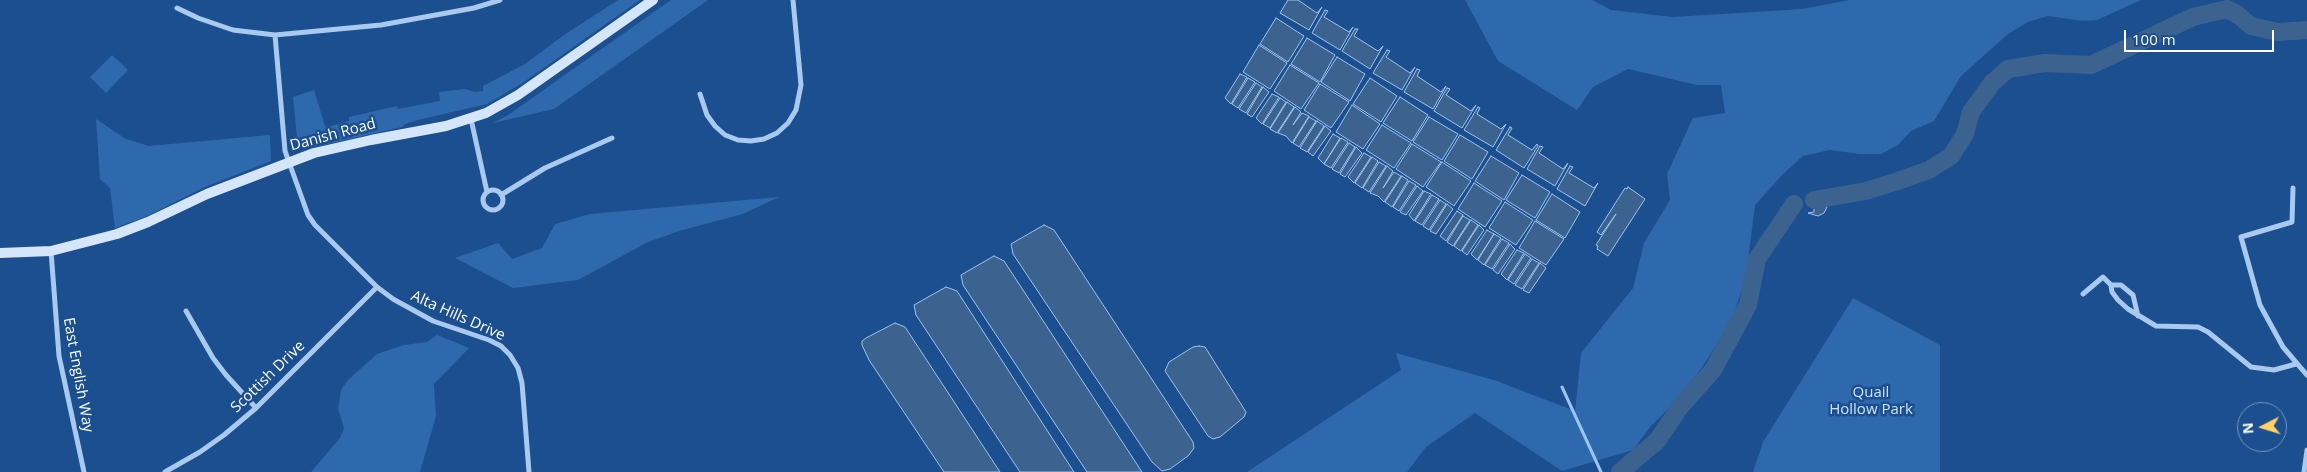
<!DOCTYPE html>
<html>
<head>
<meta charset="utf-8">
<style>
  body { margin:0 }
  #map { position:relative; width:2307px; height:472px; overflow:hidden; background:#1b4f8f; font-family:"Open Sans",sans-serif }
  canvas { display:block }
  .north { position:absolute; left:2237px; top:402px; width:50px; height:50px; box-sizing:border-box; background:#1b4f8f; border:1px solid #7695bc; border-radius:50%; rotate:265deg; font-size:14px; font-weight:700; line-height:20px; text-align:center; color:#fff }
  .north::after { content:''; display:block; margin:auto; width:18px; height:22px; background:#ffd166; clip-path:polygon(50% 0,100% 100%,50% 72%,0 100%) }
  .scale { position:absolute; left:2124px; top:30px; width:150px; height:22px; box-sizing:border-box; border:2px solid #fff; border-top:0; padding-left:6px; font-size:15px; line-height:18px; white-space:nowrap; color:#fff; -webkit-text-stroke:4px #1b4f8f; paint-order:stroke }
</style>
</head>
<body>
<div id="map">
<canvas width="2307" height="472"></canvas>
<div class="north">N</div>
<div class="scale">100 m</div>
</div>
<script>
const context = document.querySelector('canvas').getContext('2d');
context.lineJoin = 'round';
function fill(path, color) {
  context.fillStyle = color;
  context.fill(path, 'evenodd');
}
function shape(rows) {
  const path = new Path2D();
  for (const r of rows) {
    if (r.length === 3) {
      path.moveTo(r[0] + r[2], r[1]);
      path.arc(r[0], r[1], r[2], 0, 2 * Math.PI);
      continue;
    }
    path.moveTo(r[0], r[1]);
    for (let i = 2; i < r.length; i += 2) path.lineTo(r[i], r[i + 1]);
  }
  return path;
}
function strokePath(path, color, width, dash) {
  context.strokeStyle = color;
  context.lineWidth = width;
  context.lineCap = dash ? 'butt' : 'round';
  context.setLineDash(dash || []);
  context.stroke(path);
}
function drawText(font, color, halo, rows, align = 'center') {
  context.font = font + ' "Open Sans",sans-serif';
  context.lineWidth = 5;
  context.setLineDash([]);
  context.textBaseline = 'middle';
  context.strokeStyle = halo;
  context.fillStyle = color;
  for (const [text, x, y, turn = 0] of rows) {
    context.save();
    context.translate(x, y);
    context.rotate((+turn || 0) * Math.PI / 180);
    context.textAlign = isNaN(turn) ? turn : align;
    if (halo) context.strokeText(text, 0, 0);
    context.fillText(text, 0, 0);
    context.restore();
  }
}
const green = shape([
  [618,0,640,0,521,84,487,104,418,120,405,124,402,127,306,149,298,147,293,97,314,90,325,126,328,127,349,121,349,117,397,106,398,109,440,101,439,92,465,89,475,92,483,91,483,86,525,64,564,35],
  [671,0,708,0,554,109,493,123,508,115],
  [1465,0,1592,0,1611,10,1673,17,1802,9,1850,0,2141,0,2097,20,2083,21,2048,16,2028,22,2008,34,1961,76,1934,121,1911,131,1898,145,1881,154,1860,154,1830,150,1803,156,1782,175,1755,205,1746,277,1732,320,1701,369,1674,403,1651,426,1633,450,1562,471,1475,413,1426,447,1407,472,1247,472,1401,370,1396,353,1494,380,1575,411,1581,353,1633,288,1644,243,1670,200,1667,174,1693,118,1725,113,1721,85,1697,85,1628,69,1593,87,1577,110,1498,61],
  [112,55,128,70,106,93,90,77],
  [96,119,126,139,149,146,270,135,271,161,205,187,145,217,115,228,110,188,100,179],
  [779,197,743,214,679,231,648,242,578,280,513,288,455,258,498,243,512,259,542,248,555,224,590,214],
  [1853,298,1940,345,1940,472,1753,472,1763,442],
  [437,335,469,348,434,384,436,416,420,472,311,472,340,438,344,428,338,409,341,390,348,380,377,354,404,345,427,342]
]);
const water = shape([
  [1288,0,1298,0,1317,13,1322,7,1309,30,1280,13,1288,0],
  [1325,10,1328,11,1324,17,1349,32,1353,27,1340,50,1312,33,1325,10],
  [1276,18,1304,36,1288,62,1260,44,1276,18],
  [1355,29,1358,29,1354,36,1378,51,1383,46,1370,69,1342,51,1355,29],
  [1307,38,1335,55,1320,82,1291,64,1307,38],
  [1259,45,1287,63,1270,89,1243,72,1259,45],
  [1387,50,1390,51,1386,57,1410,73,1415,67,1402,90,1373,73,1387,50],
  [1337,57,1365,74,1350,101,1321,82,1337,57],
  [1290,65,1319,83,1301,109,1274,91,1290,65],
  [1417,69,1420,70,1417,76,1441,92,1446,86,1433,109,1404,92,1417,69],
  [1240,74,1247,77,1231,104,1225,98,1240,74],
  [1248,78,1255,82,1238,108,1232,104,1248,78],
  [1370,78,1397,96,1381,122,1353,104,1370,78],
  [1256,83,1262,87,1246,113,1239,109,1256,83],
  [1320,84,1349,102,1331,128,1304,110,1320,84],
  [1263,87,1269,92,1252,117,1247,114,1263,87],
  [1447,88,1450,89,1446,95,1471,111,1476,105,1462,128,1434,111,1447,88],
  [1272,94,1279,97,1262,124,1256,118,1272,94],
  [1400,97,1428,115,1412,141,1383,123,1400,97],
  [1280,98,1286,102,1270,128,1263,124,1280,98],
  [1287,102,1294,107,1277,133,1270,129,1287,102],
  [1352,105,1380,124,1363,149,1336,132,1352,105],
  [1295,107,1301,112,1293,125,1302,113,1309,116,1292,143,1286,136,1278,133,1295,107],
  [1478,107,1480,108,1477,114,1501,129,1506,124,1493,147,1464,130,1478,107],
  [1309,117,1316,121,1299,147,1293,143,1309,117],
  [1429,117,1458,134,1442,160,1413,142,1429,117],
  [1317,121,1324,126,1307,152,1300,148,1317,121],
  [1382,125,1411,143,1394,168,1366,150,1382,125],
  [1325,126,1331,131,1313,156,1308,152,1325,126],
  [1510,127,1512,128,1508,135,1532,150,1537,144,1538,146,1524,168,1496,150,1510,127],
  [1333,134,1340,138,1324,164,1318,158,1333,134],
  [1460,135,1488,152,1472,179,1444,161,1460,135],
  [1341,138,1348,142,1331,168,1324,164,1341,138],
  [1349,143,1355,147,1339,173,1332,169,1349,143],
  [1412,144,1441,162,1423,187,1396,169,1412,144],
  [1540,146,1543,147,1539,153,1563,169,1568,163,1555,186,1527,169,1540,146],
  [1356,147,1362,153,1345,177,1340,174,1356,147],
  [1364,153,1371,157,1354,183,1348,177,1364,153],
  [1491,156,1519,173,1504,200,1475,181,1491,156],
  [1372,157,1378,161,1362,188,1355,183,1372,157],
  [1379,162,1386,166,1369,192,1363,188,1379,162],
  [1442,162,1471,181,1454,206,1426,187,1442,162],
  [1387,166,1393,171,1383,188,1394,172,1401,176,1384,202,1378,196,1370,193,1387,166],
  [1570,166,1573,167,1569,173,1594,188,1598,183,1585,206,1557,189,1570,166],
  [1522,175,1550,192,1535,218,1506,200,1522,175],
  [1402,176,1408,180,1392,207,1385,202,1402,176],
  [1409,181,1416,185,1399,211,1393,207,1409,181],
  [1474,183,1502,201,1485,227,1458,209,1474,183],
  [1417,186,1423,191,1406,215,1400,212,1417,186],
  [1628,187,1645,199,1608,256,1597,249,1598,246,1596,245,1616,214,1601,235,1597,232,1625,188,1627,189,1628,187],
  [1424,191,1431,194,1414,221,1409,215,1424,191],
  [1552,194,1580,212,1565,238,1536,220,1552,194],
  [1823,194,1827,207,1824,213,1818,216,1808,213,1814,212,1814,195,1823,194],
  [1432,195,1439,199,1422,225,1415,221,1432,195],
  [1440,200,1446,204,1429,230,1423,226,1440,200],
  [1505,202,1533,220,1516,245,1489,228,1505,202],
  [1447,204,1453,209,1436,234,1430,231,1447,204],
  [1457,211,1463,215,1446,241,1440,236,1457,211],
  [1463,216,1470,220,1453,246,1447,242,1463,216],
  [1471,220,1478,225,1461,251,1454,246,1471,220],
  [1535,221,1564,239,1546,265,1519,248,1535,221],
  [1044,225,1054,230,1193,442,1194,448,1188,456,1170,469,1162,471,1152,462,1013,254,1011,244,1044,225],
  [1479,225,1484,230,1467,255,1462,251,1479,225],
  [1487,230,1494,234,1477,260,1471,254,1487,230],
  [1494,234,1501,238,1484,265,1478,260,1494,234],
  [1502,239,1509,243,1492,269,1485,265,1502,239],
  [1510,244,1515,249,1498,274,1493,270,1510,244],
  [1517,250,1524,253,1507,280,1501,274,1517,250],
  [1525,254,1531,258,1514,284,1508,280,1525,254],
  [994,256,1004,261,1142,472,1087,472,963,285,961,275,994,256],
  [1532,259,1539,263,1522,289,1515,285,1532,259],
  [1540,263,1546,268,1529,293,1523,290,1540,263],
  [946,287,957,291,1074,472,1020,472,916,315,914,305,946,287],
  [895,323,905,327,1000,472,944,472,869,360,862,345,862,341,866,338,895,323],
  [1199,346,1205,347,1246,412,1244,417,1220,437,1213,439,1208,436,1165,371,1169,362,1193,347,1199,346]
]);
const stream = shape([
  [1562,387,1601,472]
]);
const river = shape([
  [1814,200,1866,191,1895,182,1929,170,1951,156,1965,134,1971,112,1992,83,2008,69,2045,63,2091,65,2193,17,2227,9,2238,15,2251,26,2278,32,2307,30],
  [1620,472,1657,441,1680,407,1713,370,1748,305,1757,259,1794,204]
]);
const street = shape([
  [177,8,198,18,233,30,275,35,381,25,474,8,500,0],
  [275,35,285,151,308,215,315,225,377,287,393,299,433,321,489,340,501,346,510,355,518,368,522,383,529,472],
  [700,94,707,115,715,126,725,135,738,140,751,141,764,139,777,133,788,123,796,110,801,85,793,0],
  [471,119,487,192],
  [2293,188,2292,222,2241,237,2260,305,2283,347,2307,375],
  [493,200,10],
  [501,195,545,168,612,138],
  [51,251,59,356,84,472],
  [2111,285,2121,285,2133,295,2138,316],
  [2083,294,2103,277,2111,285,2112,292,2118,300,2128,309,2156,326,2198,327,2208,332,2251,367,2274,370,2296,364],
  [186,311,213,358,226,375,256,408],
  [165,472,200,452,224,435,256,408,377,287],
  [2304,472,2307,450]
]);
const secondary = shape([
  [0,253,51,251,117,234,148,222,207,194,314,153,371,140,446,126,486,113,518,95,653,0]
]);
const streetNames = [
  ["Danish Road",333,135,-15],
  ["Alta Hills Drive",458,316,24],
  ["East English Way",78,375,80],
  ["Scottish Drive",268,377,-44]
];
const parkNames = [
  ["Quail",1871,393],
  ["Hollow Park",1871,410]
];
fill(green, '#2e69ad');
fill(water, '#3c6290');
strokePath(water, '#9cc4f0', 1);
strokePath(stream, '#9cc4f0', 3);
strokePath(river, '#3c6290', 18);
strokePath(street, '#a9c9ee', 5);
strokePath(secondary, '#d6e6fa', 10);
drawText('15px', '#fff', '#1b4f8f', streetNames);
drawText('15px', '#cfe3fa', '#1b4f8f', parkNames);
</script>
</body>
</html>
